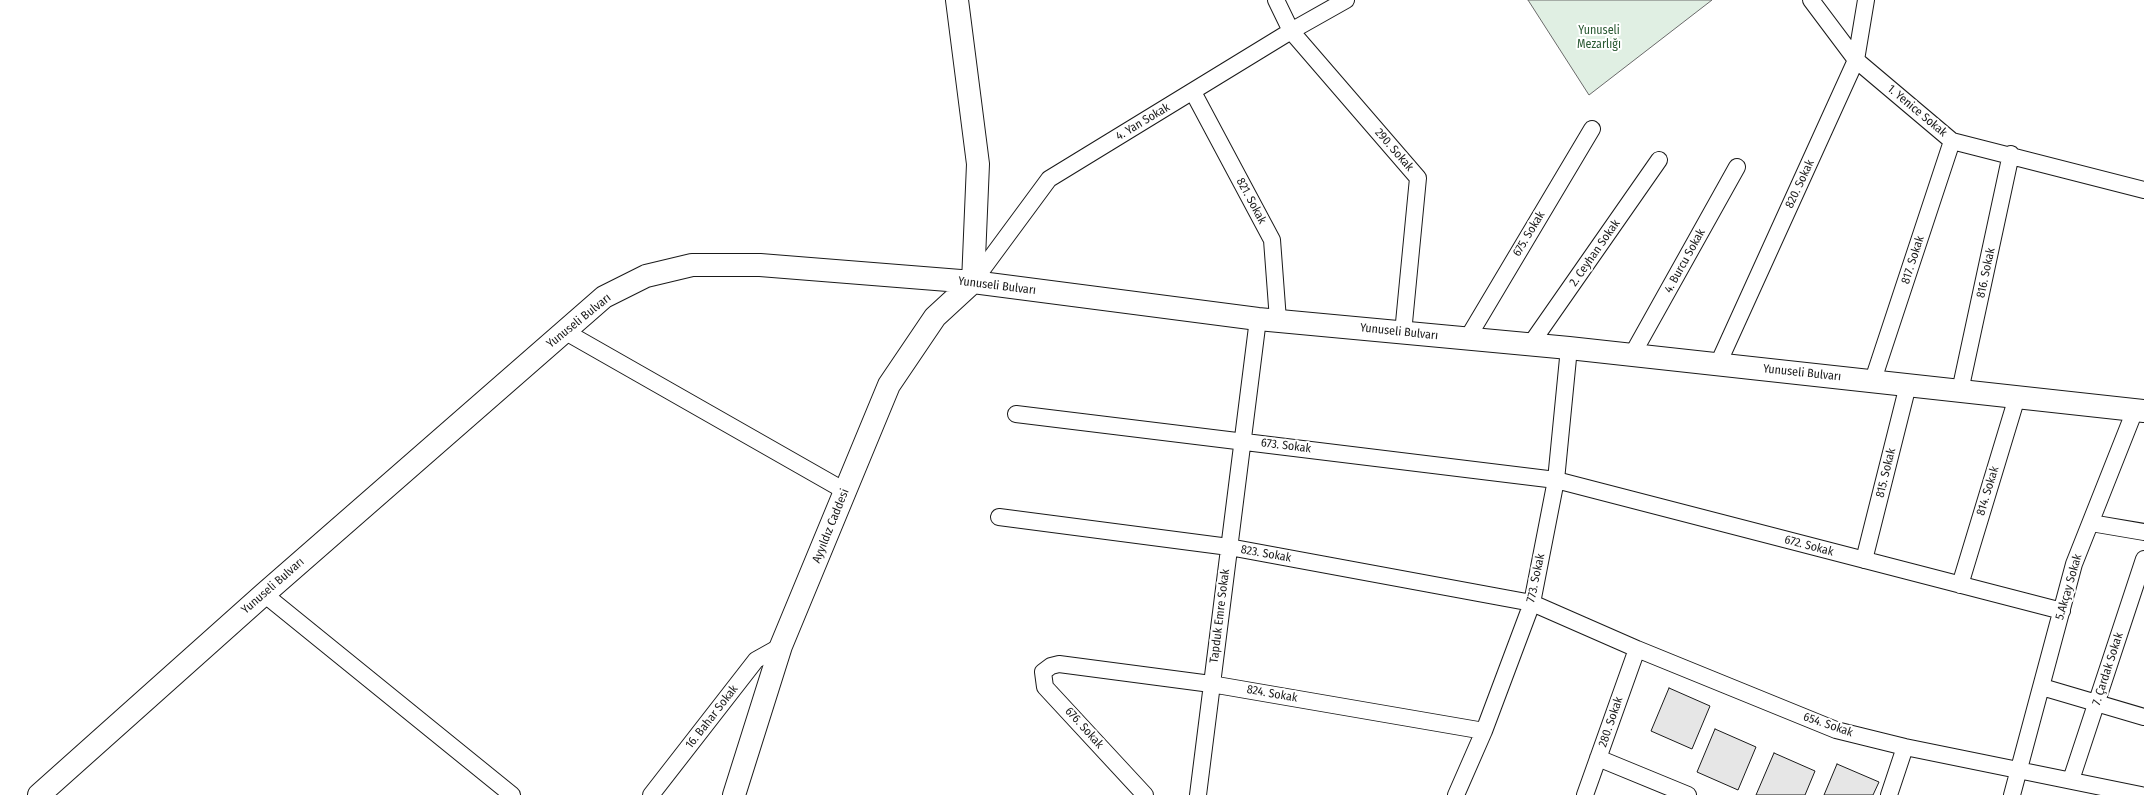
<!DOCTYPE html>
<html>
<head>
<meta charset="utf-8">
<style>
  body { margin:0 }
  canvas { display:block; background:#fff }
</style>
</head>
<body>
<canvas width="2144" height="795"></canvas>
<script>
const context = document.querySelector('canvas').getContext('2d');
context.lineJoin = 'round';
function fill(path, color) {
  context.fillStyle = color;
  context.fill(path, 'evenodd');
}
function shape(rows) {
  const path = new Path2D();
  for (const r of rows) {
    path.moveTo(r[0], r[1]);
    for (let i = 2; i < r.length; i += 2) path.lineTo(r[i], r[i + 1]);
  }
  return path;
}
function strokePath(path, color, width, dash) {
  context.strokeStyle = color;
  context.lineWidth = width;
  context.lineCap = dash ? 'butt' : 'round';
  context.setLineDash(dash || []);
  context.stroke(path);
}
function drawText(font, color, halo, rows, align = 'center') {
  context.font = font + ' "Fira Sans Condensed",sans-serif';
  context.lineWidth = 4;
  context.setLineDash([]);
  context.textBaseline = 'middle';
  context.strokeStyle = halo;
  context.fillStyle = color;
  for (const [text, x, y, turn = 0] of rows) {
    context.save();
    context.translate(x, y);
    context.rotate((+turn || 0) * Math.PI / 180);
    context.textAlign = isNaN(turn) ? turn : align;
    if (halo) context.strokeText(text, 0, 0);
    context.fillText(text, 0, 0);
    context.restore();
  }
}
const green = shape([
  [1528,0,1712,0,1589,95,1528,0]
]);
const building = shape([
  [1669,688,1710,706,1692,749,1651,731,1669,688],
  [1715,729,1756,747,1738,790,1697,772,1715,729],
  [1774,753,1815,771,1805,795,1756,795,1774,753],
  [1837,764,1879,782,1873,795,1824,795,1837,764]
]);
const minor = shape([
  [1276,0,1291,31,1418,178,1403,333],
  [1811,0,1856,60,1952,141,2144,190],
  [1193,92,1272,240,1278,320],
  [973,282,1049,179,1291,31,1346,0],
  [564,331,845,491],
  [1467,339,1592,129],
  [1530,345,1659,160],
  [1632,355,1737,167],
  [1718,364,1856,60,1866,0],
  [1873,380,1952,141],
  [1960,391,2011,154],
  [1016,414,1556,480,2062,611],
  [999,517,1229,547,1532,603,1637,649,1836,730,1905,747,2141,795],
  [2091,523,2144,532],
  [1864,560,1908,385],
  [1960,585,2017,397],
  [264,594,512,795],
  [2042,687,2144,717],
  [1598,758,1688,795],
  [2071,780,2144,559],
  [651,795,756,660,781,646],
  [1145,795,1045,687,1043,672,1051,666,1059,664,1211,684,1484,731],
  [1198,795,1258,319],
  [1456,795,1484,731,1532,603,1556,480,1569,348],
  [1585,795,1637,649],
  [1889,795,1905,747],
  [2012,795,2074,564,2135,410]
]);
const secondary = shape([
  [39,795,264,594,604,297,646,276,692,265,760,265,973,282,1258,319,1569,348,2144,411],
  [734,795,781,646,889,385,935,317,973,282,978,164,957,0]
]);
const parkNames = [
  ["Yunuseli",1599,31],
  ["Mezarlığı",1599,45]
];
const streetNames = [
  ["1. Yenice Sokak",1917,111,40],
  ["4. Yan Sokak",1143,122,-31],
  ["290. Sokak",1394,150,49],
  ["820. Sokak",1800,184,-65],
  ["821. Sokak",1251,201,62],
  ["675. Sokak",1529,234,-59],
  ["2. Ceyhan Sokak",1595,253,-55],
  ["817. Sokak",1913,260,-72],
  ["4. Burcu Sokak",1685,261,-61],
  ["816. Sokak",1986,273,-78],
  ["Yunuseli Bulvarı",997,286,7],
  ["Yunuseli Bulvarı",579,321,-39],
  ["Yunuseli Bulvarı",1399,332,6],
  ["Yunuseli Bulvarı",1802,373,6],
  ["673. Sokak",1286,446,7],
  ["815. Sokak",1886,473,-76],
  ["814. Sokak",1988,491,-73],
  ["Ayyıldız Caddesi",831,526,-68],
  ["672. Sokak",1809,546,15],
  ["823. Sokak",1266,554,10],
  ["773. Sokak",1536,578,-78],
  ["Yunuseli Bulvarı",273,586,-41],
  ["5.Akçay Sokak",2069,587,-74],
  ["Tapduk Emre Sokak",1220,616,-83],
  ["7. Çardak Sokak",2108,669,-72],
  ["824. Sokak",1272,694,10],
  ["16. Bahar Sokak",712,717,-52],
  ["280. Sokak",1611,722,-71],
  ["654. Sokak",1828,725,19],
  ["676. Sokak",1084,728,48]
];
fill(green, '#e0efe3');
strokePath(green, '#6a6a6a', 1);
fill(building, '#e6e6e6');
strokePath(building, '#1a1a1a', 1);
strokePath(minor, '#1a1a1a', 18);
strokePath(secondary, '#1a1a1a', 24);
strokePath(minor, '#fff', 16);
strokePath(secondary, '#fff', 22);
drawText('12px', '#2b5a34', '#fff', parkNames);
drawText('12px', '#1a1a1a', '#fff', streetNames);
</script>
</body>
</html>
